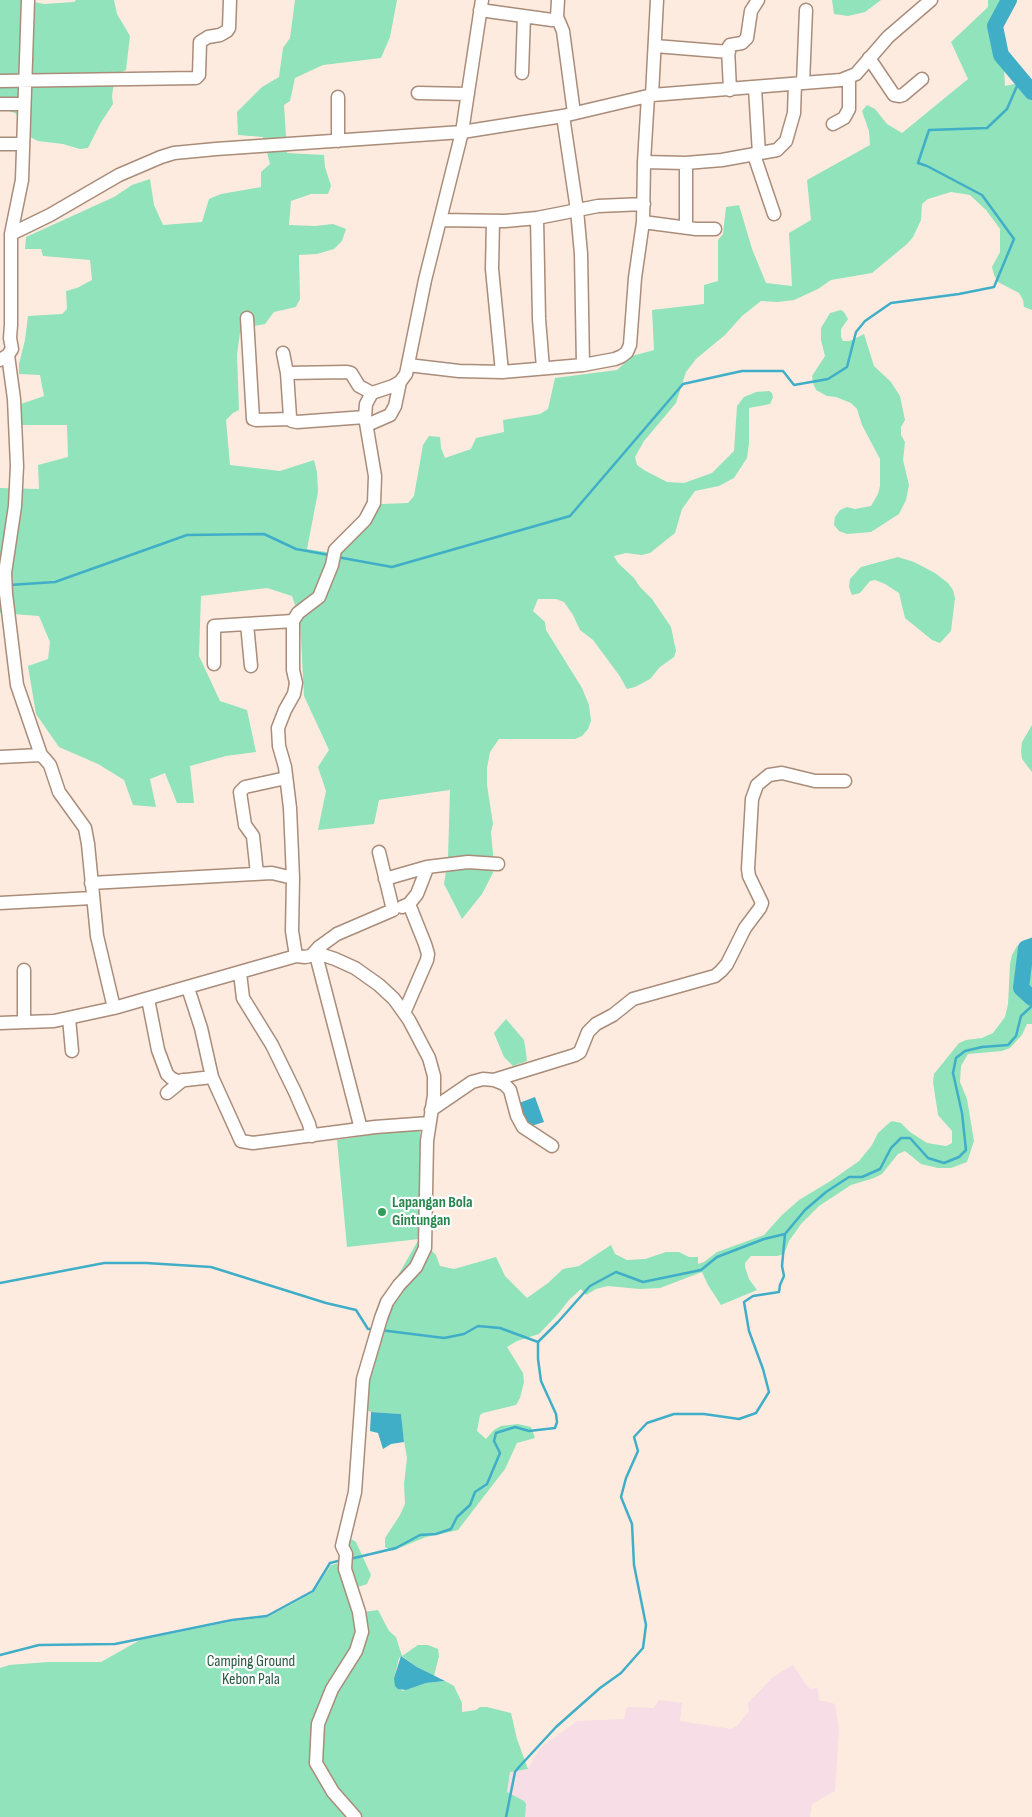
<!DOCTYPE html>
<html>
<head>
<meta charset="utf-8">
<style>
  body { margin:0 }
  canvas { display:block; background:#feebdf }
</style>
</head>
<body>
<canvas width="1032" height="1817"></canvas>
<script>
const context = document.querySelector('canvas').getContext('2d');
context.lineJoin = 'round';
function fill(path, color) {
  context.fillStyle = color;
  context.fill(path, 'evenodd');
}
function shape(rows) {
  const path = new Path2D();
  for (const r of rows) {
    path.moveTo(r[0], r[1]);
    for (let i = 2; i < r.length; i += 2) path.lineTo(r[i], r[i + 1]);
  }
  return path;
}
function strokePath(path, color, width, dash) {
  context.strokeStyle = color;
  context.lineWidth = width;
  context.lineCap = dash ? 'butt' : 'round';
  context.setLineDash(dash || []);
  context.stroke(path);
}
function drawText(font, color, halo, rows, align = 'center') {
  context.font = font + ' "Sofia Sans Condensed",sans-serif';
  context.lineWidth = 4.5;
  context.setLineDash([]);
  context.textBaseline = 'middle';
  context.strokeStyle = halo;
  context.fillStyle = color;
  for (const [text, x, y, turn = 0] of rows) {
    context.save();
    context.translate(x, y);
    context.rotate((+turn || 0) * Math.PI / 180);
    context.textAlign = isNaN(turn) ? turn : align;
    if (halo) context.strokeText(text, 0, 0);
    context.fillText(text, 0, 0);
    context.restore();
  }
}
const industrial = shape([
  [793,1665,807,1686,811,1689,818,1688,819,1700,835,1704,839,1729,835,1791,812,1804,810,1817,525,1817,525,1807,507,1793,510,1772,528,1769,540,1748,577,1721,624,1719,627,1707,654,1708,659,1700,682,1703,680,1721,731,1729,737,1726,749,1711,748,1703,773,1677]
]);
const green = shape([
  [0,0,24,0,44,4,74,2,76,0,114,0,117,14,130,36,126,70,115,75,112,96,113,104,100,124,88,148,80,149,63,144,38,141,30,137,29,129,15,113,0,108],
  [295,0,397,0,390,37,381,58,323,65,295,78,290,101,284,105,287,153,324,155,325,167,331,186,328,194,311,194,291,201,289,225,315,226,333,224,346,229,342,241,334,249,317,254,299,255,300,299,296,307,274,312,265,324,254,326,240,333,237,354,239,410,233,413,226,420,230,465,280,471,314,460,317,472,318,492,307,549,326,552,342,552,381,504,408,503,414,496,423,445,429,436,440,437,441,448,445,458,471,449,476,438,504,432,503,420,540,414,548,409,555,378,617,370,632,356,654,350,652,310,704,304,704,285,718,281,718,240,723,234,726,207,739,205,752,249,766,283,792,286,789,233,811,220,807,180,870,145,869,131,862,111,867,105,875,109,887,124,902,133,968,79,951,42,988,7,988,0,1005,0,993,22,993,46,1004,68,1005,86,1032,80,1032,310,1024,307,1023,300,1019,293,998,282,994,275,992,267,1000,252,1000,229,986,210,970,195,951,192,928,199,922,204,921,220,913,237,907,244,872,273,831,280,818,289,794,300,777,302,761,301,742,316,725,335,696,359,686,372,676,403,644,441,635,457,637,465,644,470,667,482,684,483,712,473,734,451,737,406,744,397,756,392,769,391,772,393,773,397,770,404,749,408,749,443,747,458,734,478,719,486,695,491,682,509,675,533,650,553,642,555,626,553,614,556,618,563,634,578,640,587,652,599,671,627,676,651,674,657,660,667,650,679,635,687,627,689,619,675,593,640,580,630,573,615,564,602,556,599,538,599,533,611,545,622,546,630,582,688,589,705,591,721,588,729,582,736,575,739,499,739,490,752,487,768,487,785,493,824,491,832,494,865,493,873,482,894,462,919,444,884,448,858,450,790,379,800,374,824,318,830,326,791,318,767,329,750,304,696,300,620,292,596,267,588,201,596,199,656,220,701,247,710,256,752,226,756,190,766,194,803,177,803,165,773,150,779,156,807,133,805,124,780,98,764,59,747,36,714,28,666,48,659,50,642,39,616,0,613,0,488,39,489,38,465,68,457,67,425,20,425,21,404,44,396,40,375,19,374,19,364,25,340,28,316,62,314,67,309,66,291,77,288,92,280,90,260,43,256,41,249,25,249,26,237,114,197,132,185,150,179,154,205,163,225,202,222,209,199,221,194,261,187,261,172,270,164,263,137,238,135,237,112,262,87,279,77,283,48,290,38],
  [832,0,881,0,865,12,848,16,834,14],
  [841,310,844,312,848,319,841,329,841,337,843,341,850,341,864,334,874,366,891,382,900,396,905,420,901,427,901,435,905,442,903,460,909,485,906,500,899,514,871,532,847,534,839,531,834,525,835,517,840,510,847,507,855,509,871,506,878,494,880,486,880,459,862,425,857,409,851,403,836,397,827,396,816,390,813,383,812,376,825,356,821,340,821,328,830,313],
  [898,557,914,562,935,573,948,583,953,590,955,598,951,631,940,643,932,640,905,618,899,593,885,584,875,580,870,581,860,593,852,595,849,587,850,579,861,567],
  [1032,725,1032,772,1022,759,1021,751,1022,742],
  [1032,937,1032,1024,1027,1024,1022,1035,1010,1048,1002,1051,968,1054,961,1066,960,1082,967,1099,974,1141,967,1162,951,1168,938,1168,921,1164,905,1151,898,1154,882,1174,874,1178,851,1185,819,1206,801,1224,789,1241,784,1254,777,1256,751,1256,745,1263,745,1267,749,1279,757,1290,721,1305,708,1285,702,1272,660,1288,640,1289,608,1286,596,1289,586,1295,581,1289,569,1300,558,1314,539,1334,517,1341,507,1347,523,1373,524,1382,520,1398,516,1405,483,1413,480,1415,477,1431,486,1439,494,1430,501,1426,518,1424,531,1427,535,1438,517,1443,505,1469,458,1530,426,1537,392,1551,385,1547,385,1538,400,1515,405,1504,404,1484,407,1458,402,1429,401,1414,371,1412,357,1406,386,1296,419,1239,347,1247,337,1140,420,1127,419,1238,436,1255,440,1266,454,1269,496,1257,505,1276,527,1298,548,1283,563,1269,579,1266,611,1245,615,1254,627,1260,645,1259,666,1252,679,1252,689,1257,698,1257,698,1264,704,1262,717,1252,764,1235,782,1215,799,1200,832,1180,859,1161,872,1145,878,1133,889,1123,892,1121,901,1123,910,1132,927,1143,946,1146,952,1143,952,1131,938,1115,933,1082,934,1074,959,1043,966,1040,982,1038,993,1033,1005,1017,1008,1004,1010,964,1012,955,1017,946],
  [506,1019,524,1040,526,1053,527,1061,513,1066,504,1057,494,1033],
  [341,1538,353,1540,356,1542,371,1575,367,1584,349,1590,357,1613,378,1610,389,1631,396,1637,402,1656,418,1645,428,1645,438,1649,439,1656,434,1676,417,1667,402,1656,399,1658,394,1678,402,1691,426,1683,445,1681,454,1686,462,1703,462,1712,476,1710,480,1707,487,1707,511,1713,517,1739,528,1769,510,1772,507,1792,524,1801,526,1804,525,1817,0,1817,0,1668,9,1665,48,1662,101,1662,140,1640,234,1621,268,1617,314,1592,331,1565,343,1562]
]);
const water = shape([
  [535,1097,544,1122,528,1127,519,1103],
  [371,1412,401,1414,404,1442,391,1444,383,1449,378,1433,370,1431],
  [401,1656,417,1667,445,1681,426,1683,406,1690,398,1689,395,1686,394,1678]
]);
const stream = shape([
  [337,557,392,567,570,516,683,384,742,371,783,371,794,385,828,379,847,367,856,332,865,321,891,303,959,294,994,287,1014,239,982,195,927,166,918,163,929,130,987,128,1007,109,1020,79],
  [9,585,55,582,187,535,264,534,296,549,329,555],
  [0,1283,104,1263,146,1263,211,1267,326,1303,356,1310,368,1329,373,1329],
  [380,1330,444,1338,464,1334,478,1326,500,1328,538,1342,558,1322,590,1286,616,1272,643,1282,701,1270,717,1257,764,1239,785,1234,805,1210,826,1192,849,1177,862,1177,880,1169,891,1148,901,1138,910,1138,928,1158,944,1163,959,1157,966,1150,962,1113,953,1073,956,1058,965,1051,982,1047,1008,1045,1016,1036,1021,1016,1032,1006],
  [350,1559,396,1548,420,1535,436,1534,451,1529,457,1517,470,1505,475,1492,487,1484,500,1453,494,1441,496,1433,515,1427,529,1431,555,1428,557,1422,556,1414,541,1381,538,1359,538,1342],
  [0,1655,39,1645,115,1644,232,1620,267,1616,313,1591,330,1563,342,1560],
  [506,1817,515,1772,519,1767,556,1727,600,1688,621,1673,643,1648,646,1625,634,1565,632,1524,621,1497,626,1478,638,1451,634,1437,647,1423,674,1414,704,1414,739,1419,756,1413,769,1392,763,1369,749,1331,744,1302,753,1296,779,1292,780,1285,784,1276,782,1266,785,1234]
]);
const river = shape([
  [1009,0,995,26,1001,55,1032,92],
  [1032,946,1026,948,1021,988,1032,998]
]);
const minor = shape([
  [480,10,552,20,557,17,558,0],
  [557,17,563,31,574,113],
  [655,46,729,52],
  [869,58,894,95,900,96,903,95,922,79],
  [522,73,524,16],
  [0,81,196,78,199,75,200,42,208,37,220,35,227,31,229,28,230,0],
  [803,83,806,10],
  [755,88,759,154],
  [730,90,728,48,730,45,742,43,747,38,751,11,758,0],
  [418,93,468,94],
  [652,95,657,0],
  [0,104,23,104],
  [563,116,577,210,581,254,583,365],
  [833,124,844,118,849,109,849,78],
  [338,141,338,97],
  [0,144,22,144],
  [754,155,774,214],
  [644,162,686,163,722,160,777,150,786,141,794,113,795,84],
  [537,218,539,319,543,368],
  [441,220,505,221,537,218,598,206,644,204],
  [493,221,492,269,502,372],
  [643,222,696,229,715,229],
  [686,227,686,163],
  [11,234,22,180,28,0],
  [247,318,253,419,256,420,291,419],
  [283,353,287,373],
  [8,355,14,399,17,466,15,506,5,573,6,594,17,685,41,755],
  [0,360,8,355,12,349,10,338,11,325,11,234,50,215,119,175,161,157,174,153,216,149,462,132,563,116,652,95,841,80,856,74,888,37,931,0],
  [408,365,459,371,502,372,583,365,615,359,622,356,627,352,630,345,635,278,643,222,644,162,648,96],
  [365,417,297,422,292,421,290,417,287,373,347,372,351,373,359,386,372,393],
  [367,425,390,415,395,406,400,382],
  [247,624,251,666],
  [214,664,214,626,293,621],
  [0,757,41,755,45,759,50,765,59,792,85,828,88,844,97,936,114,1008],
  [257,874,253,836,245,825,240,792,245,787,286,778],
  [385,879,427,867,468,862,498,864],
  [91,883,272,873,293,878],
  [0,903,92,898],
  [402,907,409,904,417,894,426,871,427,867],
  [316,955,361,1129],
  [311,956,319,947,337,934,393,910,379,852],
  [240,973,243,998,272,1045,295,1092,309,1124,312,1136],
  [188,988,201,1028,212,1077],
  [148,999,158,1050,167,1074,171,1078,177,1081,212,1077,241,1141,253,1143,375,1127,429,1123],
  [404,1013,427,960,428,954,425,944,409,904],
  [69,1018,72,1051],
  [24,1022,24,970],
  [0,1023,54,1021,114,1008,296,956],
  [494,1080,575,1055,580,1052,588,1032,596,1024,613,1015,633,999,715,976,721,971,727,964,745,928,760,908,762,903,749,876,748,869,752,799,757,785,769,775,782,773,815,781,845,781],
  [167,1093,183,1080],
  [431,1110,472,1082,483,1079,494,1080,504,1084,510,1090,517,1116,523,1127,552,1146],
  [355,1817,333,1792,316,1763,318,1724,332,1689,356,1651,362,1632,359,1612,345,1569,346,1554,342,1546,355,1492,363,1379,381,1318,387,1302,399,1285,416,1267,425,1248,427,1141,434,1095,434,1076,429,1058,409,1020,394,999,379,985,355,968,335,959,320,954,305,957,296,956,292,931,293,878,290,808,285,767,279,746,278,728,285,710,294,694,296,683,293,670,293,621,298,613,319,597,332,565,335,550,365,520,374,503,375,476,365,417,366,404,372,393,393,386,400,382,406,374,425,280,462,132,482,0]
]);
const markers = [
  [382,1212,5,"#2e9e5b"]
];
const leisureNames = [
  ["Lapangan Bola",392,1203],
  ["Gintungan",392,1221]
];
const parkNames = [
  ["Camping Ground",251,1662],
  ["Kebon Pala",251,1680]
];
fill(industrial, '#f7dde5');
fill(green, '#90e3bb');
fill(water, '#41aec8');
strokePath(stream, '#41aec8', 2.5);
strokePath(river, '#41aec8', 16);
strokePath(minor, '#a98c79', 15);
strokePath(minor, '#fff', 12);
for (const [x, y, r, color] of markers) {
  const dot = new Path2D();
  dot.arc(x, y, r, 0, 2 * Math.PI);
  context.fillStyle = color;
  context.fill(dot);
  strokePath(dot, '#fff', 2);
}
drawText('bold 16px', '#27864d', '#fff', leisureNames, 'left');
drawText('16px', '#2a5a44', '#fff', parkNames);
</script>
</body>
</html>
